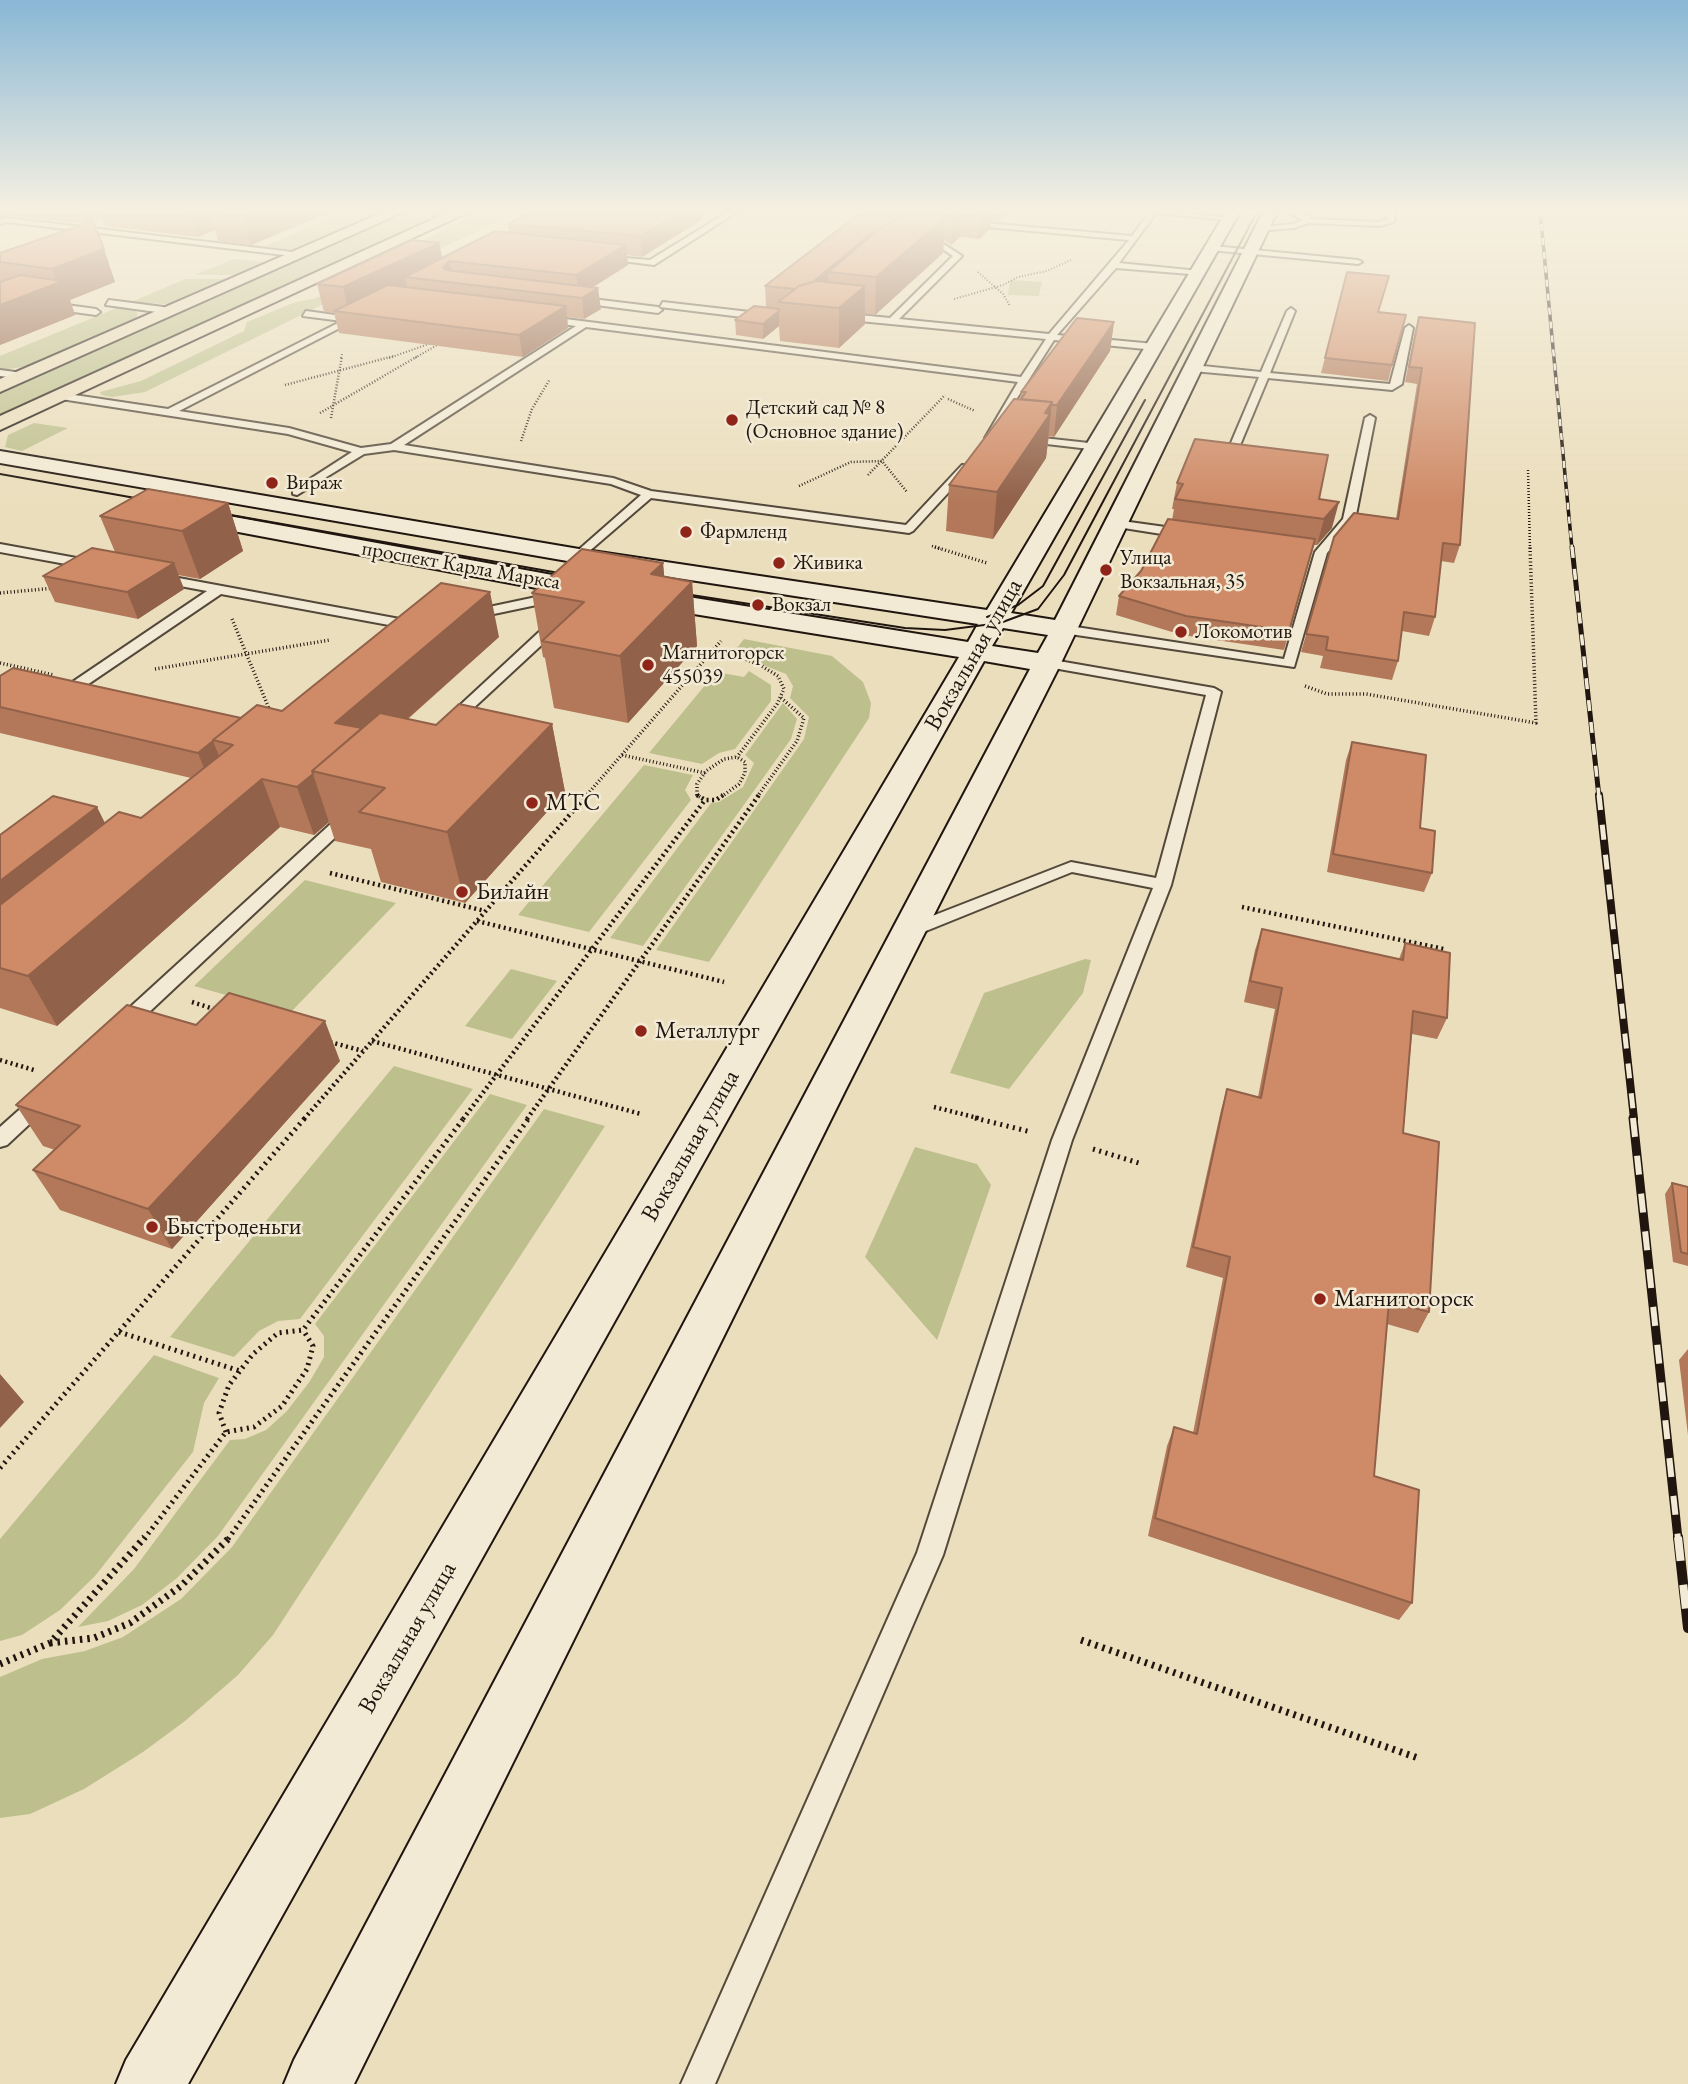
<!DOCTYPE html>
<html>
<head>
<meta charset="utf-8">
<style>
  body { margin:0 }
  canvas { display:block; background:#ebdebd }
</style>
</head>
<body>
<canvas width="1688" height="2084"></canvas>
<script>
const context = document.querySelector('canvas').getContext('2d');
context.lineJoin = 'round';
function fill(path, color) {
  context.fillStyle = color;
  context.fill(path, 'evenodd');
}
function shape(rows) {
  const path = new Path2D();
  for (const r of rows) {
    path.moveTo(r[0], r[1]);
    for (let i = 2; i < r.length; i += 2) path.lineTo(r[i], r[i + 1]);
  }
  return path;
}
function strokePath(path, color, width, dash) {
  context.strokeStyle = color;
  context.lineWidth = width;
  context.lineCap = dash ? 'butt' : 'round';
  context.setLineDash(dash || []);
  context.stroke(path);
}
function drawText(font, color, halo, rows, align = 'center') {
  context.font = font + ' "EB Garamond",serif';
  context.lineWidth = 5;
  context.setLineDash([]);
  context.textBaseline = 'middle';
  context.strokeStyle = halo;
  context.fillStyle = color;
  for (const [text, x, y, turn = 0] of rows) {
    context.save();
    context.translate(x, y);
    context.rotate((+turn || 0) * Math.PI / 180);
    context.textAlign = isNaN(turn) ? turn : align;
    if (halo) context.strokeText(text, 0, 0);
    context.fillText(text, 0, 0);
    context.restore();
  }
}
const green = shape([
  [350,210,384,210,295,249,260,248],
  [413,210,446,210,366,250,0,414,0,391],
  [484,210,523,210,382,276,395,254],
  [234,259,265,262,236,275,194,275],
  [185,279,228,279,169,304,129,303],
  [1010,280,1042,282,1039,296,1008,295],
  [331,291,346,293,145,392,112,397,101,395,100,392,141,381,244,331,247,322,293,303,316,298],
  [119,307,134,309,138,314,136,318,23,367,0,370,0,356],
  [34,423,68,428,22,451,5,447,8,435],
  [744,639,832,656,863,682,871,703,869,718,709,962,656,950,804,739,809,717,790,698,793,686,786,674,733,653],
  [749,671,771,685,771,701,735,749,719,753,702,764,649,753,716,672,744,677],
  [783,703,797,719,791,739,643,946,610,938,711,803,719,802,743,787,754,763,745,755],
  [644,765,693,775,685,790,691,800,589,932,518,915],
  [305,880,396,903,290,1013,194,986],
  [1085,959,1091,960,1083,993,1009,1089,950,1073,984,993],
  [511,969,557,981,512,1039,465,1026],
  [394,1066,473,1089,300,1319,278,1321,259,1331,234,1357,170,1337],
  [490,1094,527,1105,218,1536,177,1578,142,1605,108,1621,78,1627,134,1569,230,1440,245,1439,266,1430,287,1411,310,1381,324,1357,324,1336,315,1324],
  [544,1109,605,1126,273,1635,238,1675,185,1721,143,1752,84,1789,30,1814,0,1818,0,1677,42,1659,85,1651,123,1637,181,1599,232,1547],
  [915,1147,977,1164,991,1185,937,1340,865,1257],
  [154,1355,219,1378,204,1403,193,1452,95,1576,60,1610,22,1635,0,1641,0,1539]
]);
const pathFar5 = shape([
  [978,272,1003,294,1010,306],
  [954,299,1003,285,1018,277,1047,271,1071,260],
  [341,358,342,354],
  [389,358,434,342],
  [415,358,439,344]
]);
const pathFar4 = shape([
  [285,385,394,356],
  [948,399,975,411],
  [320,413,418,356],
  [331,418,342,356],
  [521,441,532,409,550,379],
  [1528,470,1530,549],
  [868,475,945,395],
  [799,486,851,462,882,461,907,492],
  [932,546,941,549]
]);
const pathFar3 = shape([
  [935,547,987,563],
  [0,593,55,588],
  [232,619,270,711],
  [712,652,740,657,760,665,778,676,784,689,777,704,737,757],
  [0,663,54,675],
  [155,669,330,640],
  [1305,686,1327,694,1366,694,1536,723,1530,547],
  [622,755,705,773],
  [585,797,721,641],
  [700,797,697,795,697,784,706,771,724,759,737,757,745,762,745,773,739,784,721,797],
  [757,797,797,741,804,718,780,697]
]);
const pathFar2 = shape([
  [697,795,705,800,716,800,723,795],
  [330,873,485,911],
  [1242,907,1444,949],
  [477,921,724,982],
  [192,1002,217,1010],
  [372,1041,641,1114],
  [330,1042,363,1051],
  [0,1060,34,1070],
  [934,1107,982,1119],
  [304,1119,587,795],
  [463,1119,705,800],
  [527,1119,759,795]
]);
const pathFar1 = shape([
  [975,1118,1031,1132],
  [1093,1149,1142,1164],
  [119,1332,240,1371],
  [226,1432,219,1413,229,1385,253,1354,278,1333,303,1330,464,1118],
  [0,1468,305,1118],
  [144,1539,226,1432,254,1427,282,1406,307,1369,313,1346,303,1330],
  [228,1539,529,1118]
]);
const path = shape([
  [1081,1640,1418,1758],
  [50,1643,94,1638,130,1623,181,1586,230,1537],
  [0,1664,50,1643,145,1537]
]);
const service = shape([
  [731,210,740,210,654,265,598,258,602,256,650,260,731,210],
  [1151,210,1233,218,1229,220,1156,213,1119,263,1199,271,1202,275,1116,268,1057,335,1155,344,1160,347,1155,350,1054,340,1005,417,994,440,985,438,1018,382,586,327,404,445,613,478,651,491,906,525,962,465,970,465,970,469,913,531,909,533,651,498,579,560,573,556,575,553,641,495,611,484,394,450,364,454,297,495,293,494,293,490,352,452,288,434,61,399,56,396,61,393,168,409,342,321,303,316,306,311,350,317,359,313,363,316,179,411,289,428,361,448,391,444,576,326,539,321,542,316,1021,377,1046,339,839,319,835,316,839,313,890,318,953,256,929,240,915,237,931,236,962,256,899,319,1049,334,1129,240,966,225,963,221,1132,236,1151,210],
  [1284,210,1295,210,1309,215,1310,219,1379,222,1388,219,1388,210,1396,210,1394,222,1380,226,1308,223,1294,228,1258,231,1261,227,1293,224,1303,220,1284,210],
  [7,218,301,253,305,255,301,257,7,222,0,224,0,220,7,218],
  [1213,246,1358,260,1362,262,1358,264,1210,250,1213,246],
  [0,296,96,309,100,312,96,315,0,302,0,296],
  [576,297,658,307,662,310,658,313,573,302,576,297],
  [109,300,171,308,175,311,171,314,106,305,109,300],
  [663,302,767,314,771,317,767,320,660,307,663,302],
  [1291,308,1295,311,1270,373,1390,384,1405,328,1409,325,1413,328,1402,384,1392,390,1268,378,1238,450,1229,452,1228,450,1259,377,1193,371,1188,368,1193,365,1261,372,1287,311,1291,308],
  [0,370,23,373,28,376,23,379,0,376,0,370],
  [1370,415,1375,418,1355,520,1327,553,1294,667,1063,633,1056,629,1063,625,1284,659,1315,552,1343,519,1365,418,1370,415],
  [1025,436,1098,444,1103,447,1098,450,1021,441,1021,437,1025,436],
  [1115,520,1187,530,1193,534,1187,538,1111,526,1109,524,1115,520],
  [0,544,93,561,99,565,93,569,0,552,0,544],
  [157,574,416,622,423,626,416,630,221,594,81,689,71,689,71,683,207,591,153,581,151,578,157,574],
  [541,596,547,600,546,603,470,619,463,615,470,611,541,596],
  [557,619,562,620,562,626,453,727,443,727,441,724,443,721,552,620,557,619],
  [1047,659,1214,688,1221,692,1171,885,1072,1140,943,1555,715,2084,681,2084,917,1553,1052,1140,1153,888,1072,872,916,935,904,935,901,931,904,927,1071,862,1156,878,1206,695,1042,666,1040,663,1047,659],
  [352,808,360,813,358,816,129,1031,115,1031,112,1026,115,1021,346,810,352,808],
  [44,1092,51,1094,54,1099,51,1104,7,1145,0,1147,0,1127,37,1094,44,1092]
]);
const secondary = shape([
  [1227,210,1241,210,1011,613,1055,620,1264,210,1278,210,1061,663,846,1089,354,2084,284,2084,294,2060,1030,669,984,661,188,2084,116,2084,126,2060,959,657,558,592,185,522,177,520,173,515,177,510,185,508,558,576,968,642,978,624,579,563,0,463,0,451,579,549,987,610,1227,210],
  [1003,628,1048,635,1038,653,992,646,1003,628]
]);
const primary = shape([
  [388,210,408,210,0,392,0,379,388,210],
  [453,210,473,210,0,430,0,416,453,210]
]);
const tram = shape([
  [0,474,152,501],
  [214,512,576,576],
  [672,592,905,628,945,630,1000,623,1038,609,1064,575,1258,210],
  [987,617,1018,605,1043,586,1145,400]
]);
const railFar4 = shape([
  [1540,210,1572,549]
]);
const railFar3 = shape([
  [1572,547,1599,797]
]);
const railFar2 = shape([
  [1599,795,1634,1119]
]);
const railFar1 = shape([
  [1633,1118,1678,1539]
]);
const rail = shape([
  [1678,1537,1688,1628]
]);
const wall = shape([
  [0,210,335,210,251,245,218,241,215,230,197,237,105,226,102,218,93,221,115,282,70,300,75,315,0,345,0,253,84,224,7,215,0,218],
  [535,210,703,210,703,219,642,257,627,255,628,265,593,287,601,309,584,319,567,317,568,328,523,357,339,333,334,313,324,312,317,284,439,243,442,258,509,233,508,224],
  [864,210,1011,210,999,221,991,220,990,229,979,239,960,237,951,245,944,240,943,253,875,315,865,314,865,324,839,348,780,341,779,326,763,339,736,335,735,320,766,307,765,286],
  [1347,272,1379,312,1406,315,1388,381,1321,373],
  [1419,317,1460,545,1454,563,1441,561,1435,617,1429,636,1402,631,1398,661,1392,680,1320,668,1323,656,1301,652,1334,537,1396,519,1417,384,1405,382,1415,331],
  [1114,322,1110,351,1054,437,1049,436,1046,458,993,539,946,531,949,485,1020,399,1021,392],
  [1177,483,1319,499,1332,528,1317,545,1314,545,1284,650,1182,635,1116,615,1119,596,1141,571,1172,520,1174,509,1172,509],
  [228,503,243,551,200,579,178,575,184,589,138,619,55,602,43,576,115,552,100,516],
  [663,563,664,577,692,582,697,646,628,723,554,708,545,658,543,657,532,593],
  [499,637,408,719,436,725,552,724,565,792,465,903,381,882,371,849,335,841,329,822,314,835,280,827,57,1026,0,1008,0,835,105,823,141,818,191,778,0,733,0,676,241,718,282,711],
  [1352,742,1420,828,1432,873,1424,892,1327,872,1346,760],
  [1262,929,1399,959,1405,943,1447,1018,1437,1039,1412,1034,1403,1133,1429,1312,1418,1333,1387,1324,1374,1476,1412,1603,1399,1620,1148,1536,1167,1446,1174,1427,1193,1433,1223,1278,1186,1267,1221,1110,1227,1089,1258,1097,1275,1009,1244,1002,1255,950],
  [196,1025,340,1061,172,1249,60,1210,33,1170,55,1150,43,1146,16,1105],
  [1672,1183,1688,1187,1688,1266,1673,1262,1665,1194],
  [1688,1349,1688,1435,1679,1360]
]);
const shadedWall = shape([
  [0,210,5,210,7,215,0,218],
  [80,210,100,210,102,218,85,224],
  [188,210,335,210,251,245,243,217,210,212,215,230,197,237],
  [684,210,703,210,703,219,642,257,640,236],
  [909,210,828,272,828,294,810,285,868,236],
  [961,210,960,237,951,245,953,211],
  [981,210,992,210,990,229,979,239],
  [1000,210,1011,210,999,221],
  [945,218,943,253,875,315,876,277],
  [439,243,444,267,449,261,453,281,405,277,407,287,349,313,343,287],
  [626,245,628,265,579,296,576,275],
  [104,249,115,282,70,300,75,315,0,345,0,280,9,301,57,283,52,269],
  [865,286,865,324,839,348,839,308],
  [598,288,601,309,584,319,582,298],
  [566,306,568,328,523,357,519,335],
  [779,311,779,326,763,339,763,324],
  [1114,322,1110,351,1054,437,1057,405],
  [1052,402,1046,458,993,539,997,492],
  [1339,502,1332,528,1317,545,1324,519],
  [228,503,243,551,200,579,182,531],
  [174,563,184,589,138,619,127,592],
  [663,563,667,607,692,582,697,646,628,723,620,656,651,574],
  [490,592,499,637,371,751,335,723],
  [552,724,565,792,465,903,447,832],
  [213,741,225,771,210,783,198,753],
  [313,774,329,822,314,835,297,787],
  [262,779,280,827,57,1026,28,976],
  [97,807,121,855,0,943,0,881],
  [325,1021,340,1061,172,1249,148,1209],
  [0,1374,24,1402,0,1428]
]);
const building = shape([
  [214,210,259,210,243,217,210,212,214,210],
  [535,210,684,210,640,236,508,224,535,210],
  [864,210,909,210,868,236,813,282,799,286,795,289,765,286,864,210],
  [911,210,933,210,945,218,876,277,828,272,877,231,911,210],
  [93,221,104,249,52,269,0,262,0,253,93,221],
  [495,231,626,245,576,275,449,261,443,268,446,270,598,288,582,298,405,277,495,231],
  [412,240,439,243,343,287,317,284,412,240],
  [1347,272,1389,276,1378,312,1406,315,1392,365,1325,358,1347,272],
  [20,275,63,281,0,305,0,282,20,275],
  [816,281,865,286,839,308,778,302,799,286,816,281],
  [388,285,566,306,519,335,334,311,388,285],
  [754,306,779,309,779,311,763,324,735,320,754,306],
  [1419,317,1475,323,1460,545,1443,543,1435,617,1404,612,1398,661,1326,650,1328,637,1306,634,1334,537,1354,513,1398,519,1422,368,1409,367,1419,317],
  [1077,318,1114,322,1057,405,1052,405,1052,402,1021,399,1026,392,1021,392,1077,318],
  [1014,399,1052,402,1045,413,1050,414,997,492,949,485,1014,399],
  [1195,439,1328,455,1319,499,1339,502,1324,519,1175,499,1183,484,1177,483,1195,439],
  [148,489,228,503,182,531,100,516,148,489],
  [1168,519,1315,539,1289,631,1186,616,1119,596,1141,571,1168,519],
  [92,548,174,563,127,592,43,576,92,548],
  [582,549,663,563,651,574,692,582,620,656,542,641,584,602,532,593,582,549],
  [441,583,490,592,335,723,362,728,312,771,313,774,297,787,262,779,28,976,0,968,0,905,119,812,141,818,233,745,213,740,257,705,282,711,441,583],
  [13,668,241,718,213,740,213,741,198,753,0,707,0,676,13,668],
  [459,704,552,724,447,832,359,812,385,788,312,771,380,713,436,725,459,704],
  [1352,742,1426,755,1420,828,1435,831,1432,873,1333,854,1352,742],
  [53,796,97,807,0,881,0,835,53,796],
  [1262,929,1403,960,1405,943,1450,953,1447,1018,1413,1011,1403,1133,1439,1142,1429,1312,1389,1301,1374,1476,1419,1490,1412,1603,1155,1518,1174,1427,1197,1434,1230,1257,1193,1247,1227,1089,1261,1098,1282,988,1250,981,1262,929],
  [229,993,325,1021,148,1209,33,1170,80,1126,16,1105,127,1005,196,1025,229,993],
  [1672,1183,1688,1187,1688,1254,1681,1252,1672,1183]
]);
const markers = [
  [732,420,7,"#8f2418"],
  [272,483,7,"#8f2418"],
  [686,532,7,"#8f2418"],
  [779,563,7,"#8f2418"],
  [1106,570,7,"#8f2418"],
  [758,605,7,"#8f2418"],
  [1181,632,7,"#8f2418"],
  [648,665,7,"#8f2418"],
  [532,803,7,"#8f2418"],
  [462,892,7,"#8f2418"],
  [641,1031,7,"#8f2418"],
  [152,1227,7,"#8f2418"],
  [1320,1299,7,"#8f2418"]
];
const farPoinames = [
  ["Детский сад № 8",746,408],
  ["(Основное здание)",746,432],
  ["Вираж",286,483],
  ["Фармленд",700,532],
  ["Улица",1120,558],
  ["Вокзальная, 35",1120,582],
  ["Живика",793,563],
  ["Вокзал",772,605],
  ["Локомотив",1195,632],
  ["Магнитогорск",662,653],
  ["455039",662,677]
];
const farStreetnames = [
  ["проспект Карла Маркса",461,566,10]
];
const streetNames = [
  ["Вокзальная улица",974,655,-60],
  ["Вокзальная улица",691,1146,-60],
  ["Вокзальная улица",408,1638,-60]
];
const poiNames = [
  ["МТС",546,803],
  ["Билайн",476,892],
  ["Металлург",655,1031],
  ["Быстроденьги",166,1227],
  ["Магнитогорск",1334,1299]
];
fill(green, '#bdc08d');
strokePath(service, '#53483a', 4);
strokePath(secondary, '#20160f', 4);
strokePath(primary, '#20160f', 4);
strokePath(pathFar5, '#20160f', 2, [1, 2]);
strokePath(pathFar4, '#20160f', 2.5, [1, 2]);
strokePath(pathFar3, '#20160f', 3.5, [1, 2.5]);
strokePath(pathFar2, '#20160f', 4.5, [2, 3.5]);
strokePath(pathFar1, '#20160f', 5, [2, 4.5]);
strokePath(path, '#20160f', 7, [2.5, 5]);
fill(service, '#f2ead4');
fill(secondary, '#f2ead4');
fill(primary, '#ebdebd');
strokePath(tram, '#20160f', 2);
strokePath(railFar4, '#20160f', 3.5);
strokePath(railFar3, '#20160f', 5);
strokePath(railFar2, '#20160f', 8);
strokePath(railFar1, '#20160f', 9);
strokePath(rail, '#20160f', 10);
strokePath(railFar4, '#f2ead4', 2.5, [7]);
strokePath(railFar3, '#f2ead4', 3.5, [11]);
strokePath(railFar2, '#f2ead4', 5, [15]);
strokePath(railFar1, '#f2ead4', 6, [19]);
strokePath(rail, '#f2ead4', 8, [24]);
fill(wall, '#b27859');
fill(shadedWall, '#916149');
fill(building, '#cf8b68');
strokePath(building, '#916149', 2);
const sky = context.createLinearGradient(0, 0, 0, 502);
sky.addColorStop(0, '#89b7d5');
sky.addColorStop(0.42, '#f6f0e1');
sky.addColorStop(1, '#f6f0e100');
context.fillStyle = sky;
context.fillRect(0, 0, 1688, 502);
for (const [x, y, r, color] of markers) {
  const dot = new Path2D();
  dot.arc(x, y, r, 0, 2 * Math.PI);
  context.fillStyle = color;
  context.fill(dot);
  strokePath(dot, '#f2ead4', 2.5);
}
drawText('21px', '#20160f', '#f2ead4', farPoinames, 'left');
drawText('21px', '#20160f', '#f2ead4', farStreetnames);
drawText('24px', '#20160f', '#f2ead4', streetNames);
drawText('24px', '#20160f', '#f2ead4', poiNames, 'left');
</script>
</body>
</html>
